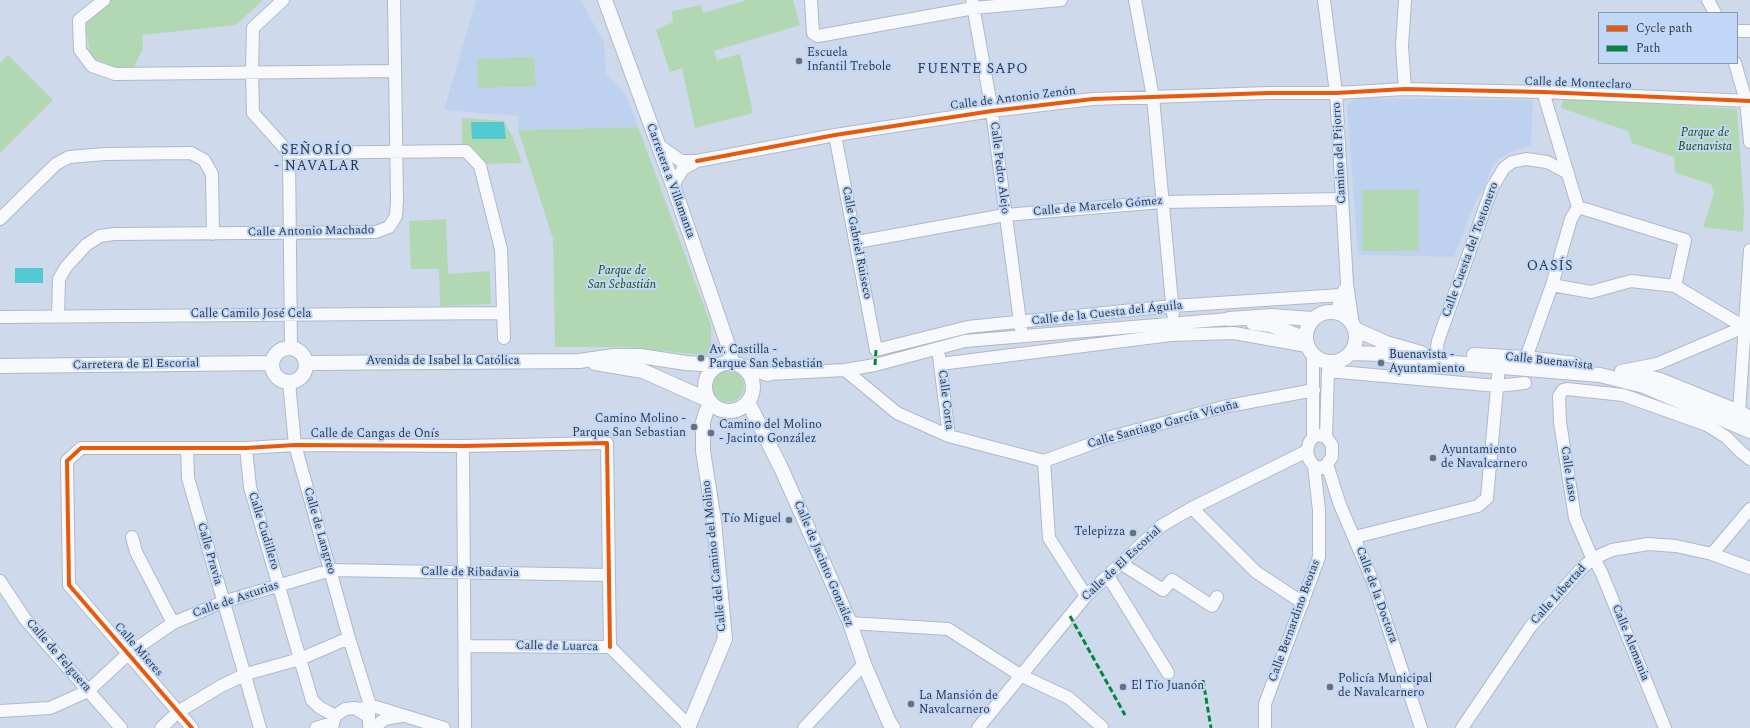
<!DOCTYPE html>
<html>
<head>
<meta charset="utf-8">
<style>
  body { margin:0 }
  #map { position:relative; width:1750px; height:728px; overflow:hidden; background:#cedaeb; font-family:Spectral,serif }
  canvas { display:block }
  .legend { position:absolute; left:1598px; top:12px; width:140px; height:52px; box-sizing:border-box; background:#c1d7f8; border:1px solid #8797b0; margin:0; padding:5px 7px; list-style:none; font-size:12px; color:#2f3744 }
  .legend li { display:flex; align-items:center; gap:8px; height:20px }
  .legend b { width:20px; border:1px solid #8797b0 }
</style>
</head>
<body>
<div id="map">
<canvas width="1750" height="728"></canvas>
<ul class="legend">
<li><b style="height:5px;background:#e8590c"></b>Cycle path</li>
<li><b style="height:5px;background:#00873e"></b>Path</li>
</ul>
</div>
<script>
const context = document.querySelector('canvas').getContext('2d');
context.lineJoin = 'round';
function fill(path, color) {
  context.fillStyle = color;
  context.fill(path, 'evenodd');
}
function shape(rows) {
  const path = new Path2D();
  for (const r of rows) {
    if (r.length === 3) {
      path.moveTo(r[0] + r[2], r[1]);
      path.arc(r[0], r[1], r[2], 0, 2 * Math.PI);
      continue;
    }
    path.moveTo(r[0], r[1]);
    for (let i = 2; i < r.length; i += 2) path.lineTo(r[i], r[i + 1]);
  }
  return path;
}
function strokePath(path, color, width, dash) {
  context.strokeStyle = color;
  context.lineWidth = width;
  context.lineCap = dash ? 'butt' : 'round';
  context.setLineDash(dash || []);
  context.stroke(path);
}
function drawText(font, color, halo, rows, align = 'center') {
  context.font = font + ' Spectral,serif';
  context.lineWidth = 4;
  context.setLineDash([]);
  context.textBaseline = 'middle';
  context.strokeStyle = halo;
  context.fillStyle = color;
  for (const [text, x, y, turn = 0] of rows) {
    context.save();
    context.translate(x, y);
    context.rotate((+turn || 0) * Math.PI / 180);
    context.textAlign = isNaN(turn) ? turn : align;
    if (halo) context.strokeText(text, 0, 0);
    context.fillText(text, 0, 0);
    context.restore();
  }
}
const built = shape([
  [476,0,581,0,604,43,606,73,626,95,638,127,518,130,519,116,444,110],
  [1354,98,1533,100,1531,145,1511,152,1498,159,1491,169,1484,189,1475,202,1454,257,1358,255,1347,106]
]);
const green = shape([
  [106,0,263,0,236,25,142,35,143,48,131,74,92,66,85,24],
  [747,0,793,0,800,25,714,51,717,60,740,54,753,113,695,128,682,68,670,72,656,30,673,22,672,11,701,5,703,13],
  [8,55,53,100,0,153,0,63],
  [534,57,536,86,478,88,477,59],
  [1563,97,1737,109,1744,208,1743,232,1703,227,1714,194,1711,184,1675,173,1674,157,1632,143,1628,131,1561,108],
  [462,118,504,121,513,138,522,163,485,164,476,151,462,144],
  [638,127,711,325,711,356,627,347,555,347,553,239,518,130],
  [1362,190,1419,190,1419,251,1362,251],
  [446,219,448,274,490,271,491,304,440,306,439,269,411,269,409,221],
  [728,386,16]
]);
const water = shape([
  [471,122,504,122,506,139,472,139],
  [15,268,43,268,43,283,15,283]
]);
const minor = shape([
  [104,0,79,20,80,50,92,66,115,74,395,71],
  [283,0,253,28,252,71,253,113,289,153,291,347],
  [811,0,813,33,818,36,974,8,1061,0],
  [972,0,992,111,1021,329],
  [1135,0,1153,97,1173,314],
  [1324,0,1336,93,1347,284,1353,325],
  [1708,0,1715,13],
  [1737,31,1750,31],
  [1735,63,1746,101,1750,142],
  [1405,89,1402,46,1405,0],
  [1543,92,1578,207],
  [835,135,876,350,968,327,1172,306,1341,295],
  [657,144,681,161,697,161,683,169,673,185],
  [289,153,466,151,480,166,501,249,504,338],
  [697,161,835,135,992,111,1093,99,1269,93,1336,93,1405,89,1543,92,1750,101],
  [0,219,56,164,69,157,105,154,191,153,204,160,212,174,213,234],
  [857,242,1005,215,1162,202,1342,199],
  [1675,286,1744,327],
  [1336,313,1344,290],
  [58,316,59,279,66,267,86,245,100,236,114,234,376,232,389,227,396,216,397,200,394,0],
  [0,317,503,313],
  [1436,354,1438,341,1492,188,1504,168,1512,162,1526,159,1547,162,1568,173],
  [939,356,949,436],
  [1526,358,1552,285,1571,219,1578,207,1685,240,1675,286,1631,281,1591,292,1552,285],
  [940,364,1171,335,1234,333,1307,346],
  [845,370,897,413,949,436,1044,461,1107,438,1223,407,1314,390],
  [1328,371,1497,386,1525,383],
  [1621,371,1657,364,1744,327],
  [768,374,845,370,875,365,965,341,1229,319],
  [289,382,295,445,349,638,369,702,369,725],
  [1731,414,1739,412,1750,250],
  [1319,435,1326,437,1332,445,1332,457,1327,464,1322,468,1314,466,1309,459,1307,451,1309,443,1313,437,1319,435],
  [1313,437,1313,356],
  [1326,437,1328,371,1332,363],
  [463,446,465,728],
  [187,448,188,478,260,728],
  [246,448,250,487,312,700,319,707,335,716],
  [1044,461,1049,538,1086,596],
  [1327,464,1340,505,1373,582,1421,728],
  [1192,508,1256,572,1303,603],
  [132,537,136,552,173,623],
  [1355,537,1478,506,1487,498,1499,366],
  [1712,554,1750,509],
  [1122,564,1163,590,1172,580,1212,606,1217,597],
  [1108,576,1168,673],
  [0,581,25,619,121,728],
  [850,623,948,629,1020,675,1069,698,1102,727],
  [465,646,610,647,689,726],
  [358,709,376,707,444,728],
  [0,711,50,708,88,691,128,654,173,623,223,602,331,570,609,575],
  [161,728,178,712,221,686,246,674,300,659,349,638],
  [192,728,69,585,67,461,81,448,246,448,295,445,463,446,607,443,610,647],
  [316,728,332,723],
  [332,728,335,716,345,709,355,708,364,714],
  [373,728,385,719,401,716],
  [804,728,864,664],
  [978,728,1086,596,1161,526,1192,508,1307,451],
  [1265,728,1265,704,1319,557,1319,510,1314,466],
  [1462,728,1531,626,1582,568,1594,558,1612,550,1648,544,1676,546,1712,554,1750,568],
  [1665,728,1602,574,1594,558,1590,553,1575,518,1560,422,1559,396,1563,390,1567,389,1623,395,1707,425,1726,437,1741,452,1750,459]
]);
const tertiary = shape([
  [605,0,673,185,728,345,732,362],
  [1331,337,25],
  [1229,319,1271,316,1313,319],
  [1253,323,1271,325,1306,339],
  [1355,329,1386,343,1421,353],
  [289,365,17],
  [1351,353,1382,354,1417,360,1600,375,1644,386,1750,431],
  [1474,355,1526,358,1575,364],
  [729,387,24],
  [307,363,579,361,614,356,640,356,686,363,717,365],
  [595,363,643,371,708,400],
  [740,365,768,374],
  [0,366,272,363],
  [1631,373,1660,380,1739,412,1750,418],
  [748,402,781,468,824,564,850,623,864,664,889,722,893,728],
  [688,728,725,639,714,521,703,451,703,422,706,412,711,403]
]);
const quiet = shape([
  [875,365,876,350],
  [1070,616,1125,715],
  [1203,680,1211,728]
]);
const cycleway = shape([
  [697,161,835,135,992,111,1093,99,1269,93,1336,93,1405,89,1543,92,1750,101],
  [192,728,69,585,67,461,81,448,246,448,295,445,463,446,607,443,610,647]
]);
const markers = [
  [799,61,4,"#67707e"],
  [701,358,4,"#67707e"],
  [1381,363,4,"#67707e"],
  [694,427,4,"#67707e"],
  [711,433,4,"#67707e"],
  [1433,458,4,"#67707e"],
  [789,520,4,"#67707e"],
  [1133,533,4,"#67707e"],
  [1123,687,4,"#67707e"],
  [1330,687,4,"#67707e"],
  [911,704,4,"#67707e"]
];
const poiNames = [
  ["Escuela",807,54],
  ["Infantil Trebole",807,68],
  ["Av. Castilla -",709,351],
  ["Parque San Sebastián",709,365],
  ["Buenavista -",1389,356],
  ["Ayuntamiento",1389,370],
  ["Camino Molino -",686,420,"right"],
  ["Parque San Sebastian",686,434,"right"],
  ["Camino del Molino",719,426],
  ["- Jacinto González",719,440],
  ["Ayuntamiento",1441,451],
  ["de Navalcarnero",1441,465],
  ["Tío Miguel",781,520,"right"],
  ["Telepizza",1125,533,"right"],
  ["Policía Municipal",1338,680],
  ["de Navalcarnero",1338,694],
  ["El Tío Juanón",1131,687],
  ["La Mansión de",919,697],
  ["Navalcarnero",919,711]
];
const streetNames = [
  ["Calle de Monteclaro",1578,84,2],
  ["Calle de Antonio Zenón",1013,99,-7],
  ["Camino del Pijorro",1340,153,-93],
  ["Calle Pedro Alejo",999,168,83],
  ["Carretera a Villamanta",670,181,70],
  ["Calle de Marcelo Gómez",1098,207,-5],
  ["Calle Antonio Machado",311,232,-1],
  ["Calle Gabriel Ruiseco",856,243,79],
  ["Calle Cuesta del Tostonero",1471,250,-70],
  ["Calle de la Cuesta del Águila",1107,314,-6],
  ["Calle Camilo José Cela",251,315],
  ["Avenida de Isabel la Católica",443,362],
  ["Calle Buenavista",1549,362,6],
  ["Carretera de El Escorial",136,365,-1],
  ["Calle Corta",945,400,83],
  ["Calle Santiago García Vicuña",1163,425,-15],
  ["Calle de Cangas de Onís",375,435],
  ["Calle Laso",1568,474,82],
  ["Calle Cudillero",263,531,73],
  ["Calle de Langreo",319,531,74],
  ["Calle Pravia",209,554,74],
  ["Calle del Camino del Molino",715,556,-96],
  ["Calle de Jacinto González",823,564,67],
  ["Calle de El Escorial",1122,564,-43],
  ["Calle de Ribadavia",470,573,1],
  ["Calle de la Doctora",1376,595,70],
  ["Calle Libertad",1559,595,-48],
  ["Calle de Asturias",236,600,-19],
  ["Calle Bernardino Beotas",1295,621,-70],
  ["Calle Alemania",1630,643,68],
  ["Calle de Luarca",557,647,1],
  ["Calle Mieres",138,650,49],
  ["Calle de Felguera",58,656,49]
];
const parkNames = [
  ["Parque de",1705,134],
  ["Buenavista",1705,148],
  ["Parque de",622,272],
  ["San Sebastián",622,286]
];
const quarterNames = [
  ["FUENTE SAPO",973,70],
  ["SEÑORÍO",317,151],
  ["- NAVALAR",317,167],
  ["OASÍS",1550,267]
];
fill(built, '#bed2ef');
fill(green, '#b1d8b3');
fill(water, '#52c8d0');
strokePath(minor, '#afb9c6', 14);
strokePath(tertiary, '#afb9c6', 16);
strokePath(minor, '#f8f9fc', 12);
strokePath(tertiary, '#f8f9fc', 14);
strokePath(quiet, '#00873e', 3, [6, 3]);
strokePath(cycleway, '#e8590c', 4);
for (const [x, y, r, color] of markers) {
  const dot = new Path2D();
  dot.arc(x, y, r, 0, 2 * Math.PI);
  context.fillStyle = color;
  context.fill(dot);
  strokePath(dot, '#c1d7f8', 1.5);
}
drawText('12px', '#2f3744', '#c1d7f8', poiNames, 'left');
drawText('12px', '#2f3744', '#c1d7f8', streetNames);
drawText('italic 12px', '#1c4c06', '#c1d7f8', parkNames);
context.letterSpacing = '1px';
drawText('14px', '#2f3744', '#c1d7f8', quarterNames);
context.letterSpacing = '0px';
</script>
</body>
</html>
